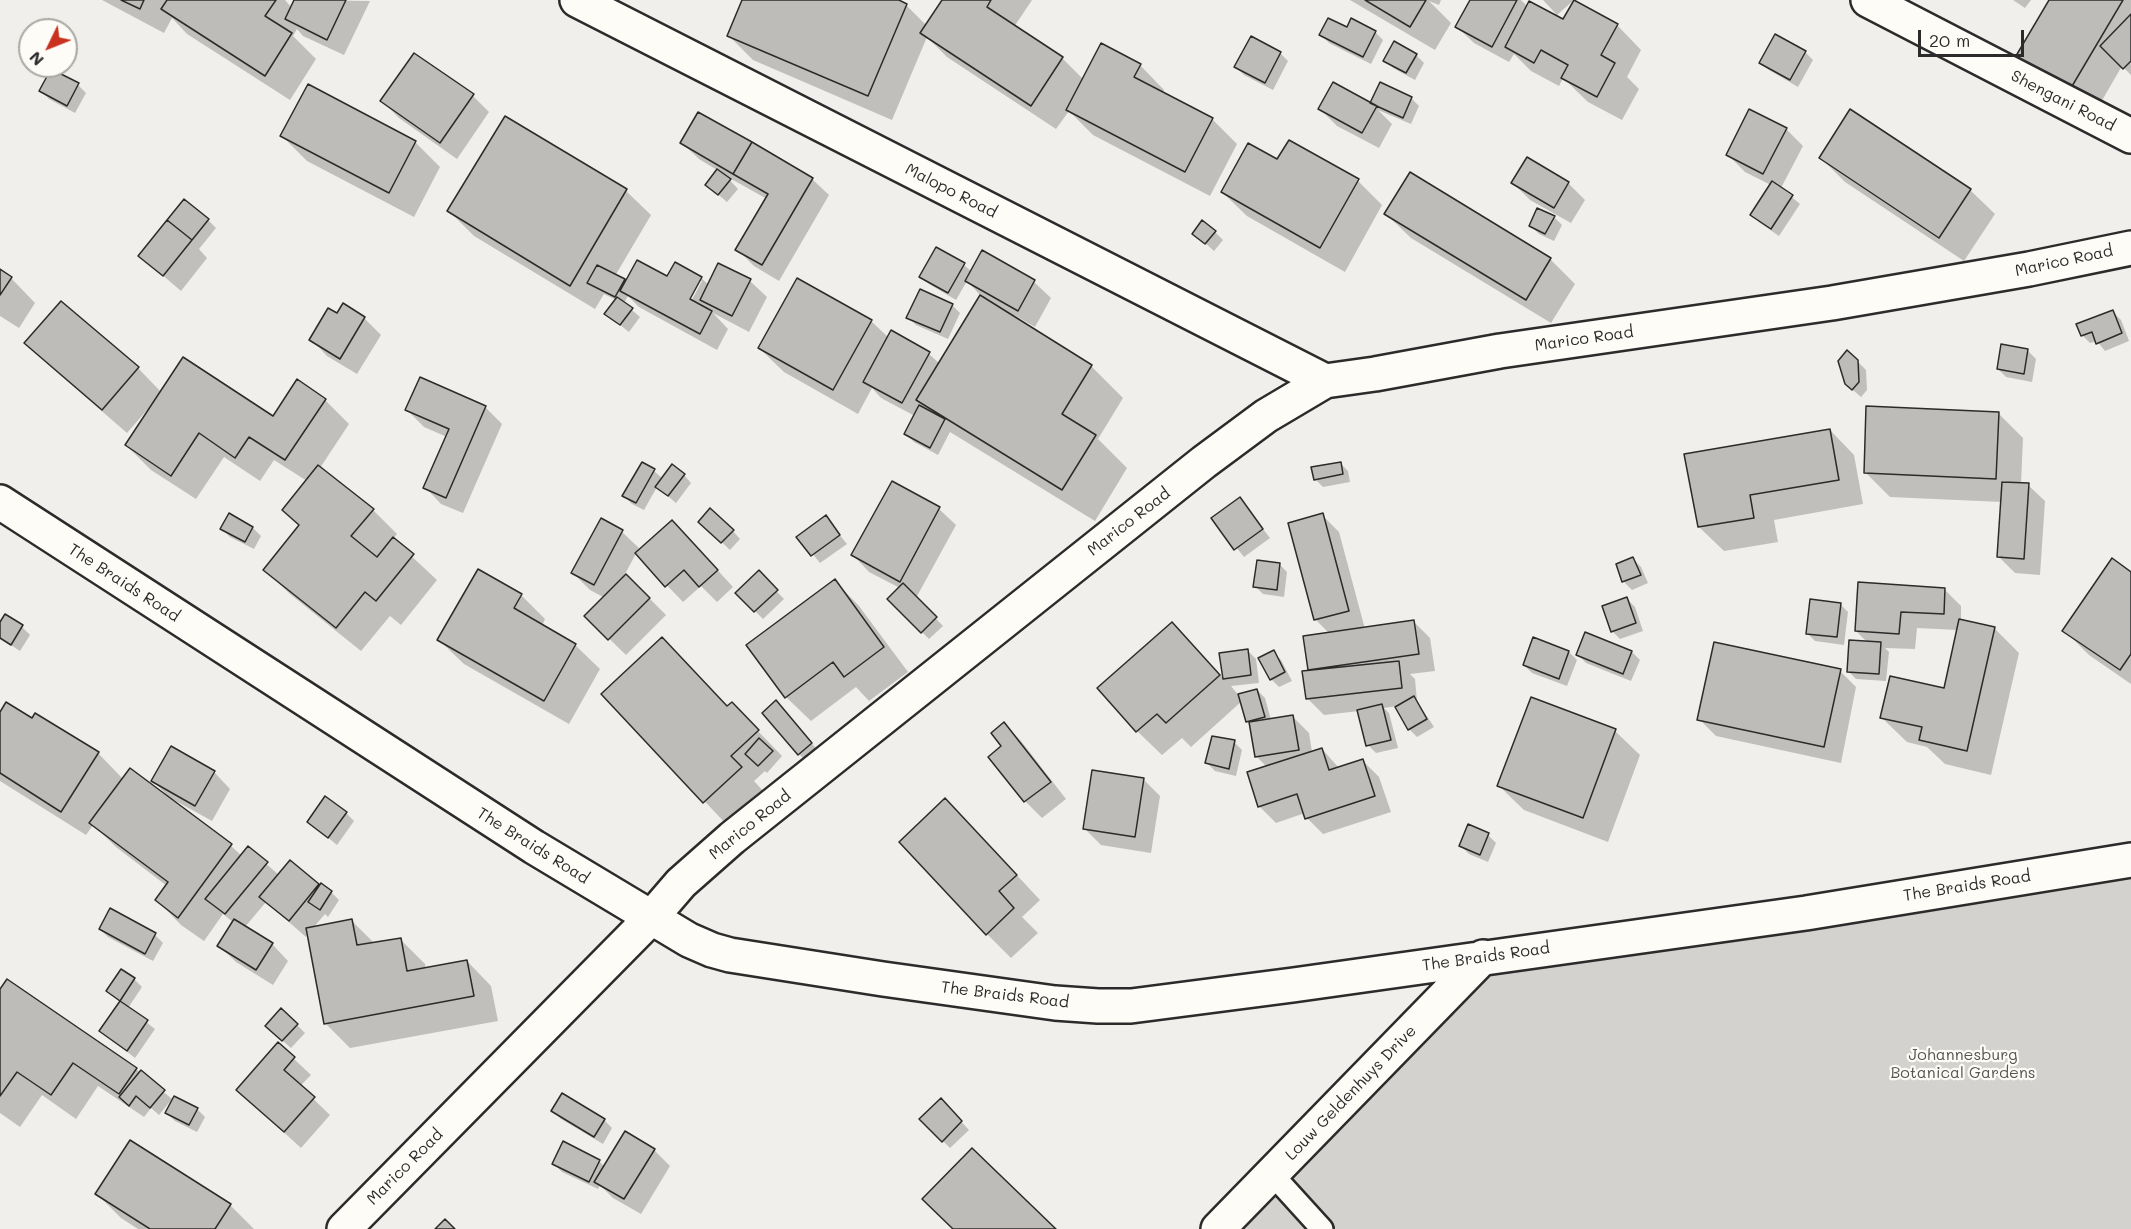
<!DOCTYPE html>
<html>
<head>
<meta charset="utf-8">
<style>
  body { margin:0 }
  #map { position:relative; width:2131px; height:1229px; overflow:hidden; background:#f0efeb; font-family:Mali,sans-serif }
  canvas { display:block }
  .north { position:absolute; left:18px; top:18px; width:60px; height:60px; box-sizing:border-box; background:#fdfcf7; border:2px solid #a9a8a5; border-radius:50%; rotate:227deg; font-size:16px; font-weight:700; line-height:24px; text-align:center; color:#2b2b2b }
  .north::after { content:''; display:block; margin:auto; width:21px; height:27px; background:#c8321e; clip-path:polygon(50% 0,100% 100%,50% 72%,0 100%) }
  .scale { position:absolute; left:1918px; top:30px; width:106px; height:27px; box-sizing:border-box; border:3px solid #2b2b2b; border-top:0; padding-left:8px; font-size:18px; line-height:21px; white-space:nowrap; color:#2b2b2b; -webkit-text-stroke:4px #fdfcf7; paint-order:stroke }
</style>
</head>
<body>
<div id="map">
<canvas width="2131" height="1229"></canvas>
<div class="north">N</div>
<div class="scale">20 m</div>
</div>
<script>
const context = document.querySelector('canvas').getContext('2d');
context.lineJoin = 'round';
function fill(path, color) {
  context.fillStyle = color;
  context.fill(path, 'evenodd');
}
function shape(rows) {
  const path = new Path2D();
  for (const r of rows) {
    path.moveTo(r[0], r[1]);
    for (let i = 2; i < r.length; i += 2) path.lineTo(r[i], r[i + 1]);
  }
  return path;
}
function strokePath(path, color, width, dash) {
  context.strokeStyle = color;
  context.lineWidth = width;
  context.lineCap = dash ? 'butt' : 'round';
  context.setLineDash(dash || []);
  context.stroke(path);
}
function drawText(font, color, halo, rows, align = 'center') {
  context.font = font + ' Mali,sans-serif';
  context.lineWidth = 4.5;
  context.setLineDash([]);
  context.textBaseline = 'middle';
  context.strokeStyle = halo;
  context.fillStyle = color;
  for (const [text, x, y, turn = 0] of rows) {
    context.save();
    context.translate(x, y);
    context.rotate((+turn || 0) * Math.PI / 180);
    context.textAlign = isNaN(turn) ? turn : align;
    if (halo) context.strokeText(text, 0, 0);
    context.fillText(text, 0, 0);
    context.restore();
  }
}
const green = shape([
  [2131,875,2131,1229,1223,1229,1478,964]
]);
const shadow = shape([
  [102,0,285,0,292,8,296,0,370,1,344,55,303,36,297,29,293,36,316,59,290,100,187,34,172,18,164,33],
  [744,0,895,0,906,5,927,26,944,0,1032,0,1014,27,1062,58,1084,80,1140,65,1164,90,1163,93,1212,119,1237,144,1210,196,1093,135,1069,111,1056,129,947,57,927,37,892,120,753,60,729,36],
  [1350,0,1441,0,1439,5,1429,1,1451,23,1435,50],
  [1472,0,1521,0,1528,7,1564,21,1617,25,1641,50,1627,77,1639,89,1622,120,1588,102,1563,78,1559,86,1531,71,1514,54,1509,62,1474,43,1457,27],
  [1543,0,1574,0,1557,15],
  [2013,0,2031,0,2025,8],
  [2051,0,2131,0,2131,75,2122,66,2090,121,2037,90],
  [1347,29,1375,32,1383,40,1371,64,1329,43,1321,35],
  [1805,52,1813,60,1798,87,1769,70,1761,63],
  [1280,53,1288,61,1273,90,1244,75,1236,67],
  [1416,55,1424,63,1415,80,1393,68,1385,60],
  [78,85,86,93,75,113,49,99,41,91],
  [308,86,415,142,440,167,414,217,307,161,282,136],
  [473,96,489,112,457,159,399,118,382,101],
  [1411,98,1419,106,1411,124,1378,110,1392,124,1379,148,1337,126,1320,109,1371,105],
  [505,118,626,191,651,215,615,276,626,283,667,279,701,278,709,285,750,281,767,297,749,332,713,313,728,329,717,350,639,307,628,296,624,303,640,317,629,332,606,314,616,300,604,294,595,309,474,236,449,211],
  [698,281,702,281,688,307,686,305],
  [1786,129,1803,146,1781,188,1800,204,1779,236,1760,223,1752,215,1771,185,1745,172,1728,155],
  [682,143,812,179,829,195,779,281,754,266,737,249,767,199,726,176,738,189,727,202,707,185,717,170,699,159],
  [1821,158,1970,190,1995,214,1964,261,1845,182],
  [1278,162,1358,181,1382,205,1345,272,1247,216,1222,192],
  [1410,174,1550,259,1575,284,1551,323,1411,238,1386,214],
  [1513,183,1568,183,1585,200,1571,223,1530,200],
  [1554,217,1562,225,1554,241,1539,234,1531,226],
  [208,220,216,228,199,249,207,258,181,291,140,256],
  [1215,232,1223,240,1214,251,1194,233],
  [983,252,1034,282,1051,298,1035,327,1014,315,1012,317,1091,366,1123,398,1098,439,1127,468,1095,521,950,432,938,455,914,442,906,434,915,416,881,398,872,388,858,414,784,372,759,348,871,321,889,338,929,354,940,364,981,296,967,281,956,300,929,284,921,276,964,265,972,272],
  [0,271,11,278,35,303,19,328,0,316],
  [343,305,365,319,381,335,357,374,327,356,311,339,337,315],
  [952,305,960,313,948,339,916,325,908,317],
  [2113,312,2121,320,2129,341,2105,351,2097,341,2090,343,2082,335],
  [26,343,138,368,161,392,273,418,325,400,349,424,320,468,373,510,397,534,393,539,437,580,401,625,390,616,361,651,290,594,265,570,300,526,284,510,307,481,274,460,260,481,224,457,196,499,151,470,126,445,149,412,147,410,127,433,51,367],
  [2028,351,2036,359,2032,382,2006,377,1998,369],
  [1848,352,1866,370,1867,390,1861,397,1846,384],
  [485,407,502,424,463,513,441,504,425,487,447,437,424,427,407,410],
  [1998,413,2023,438,2021,484,2028,485,2045,501,2040,575,2015,573,1999,557,2002,502,1890,497,1865,472],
  [1830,430,1854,455,1863,504,1774,520,1778,542,1724,551,1699,527],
  [1340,463,1348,471,1350,482,1323,487,1315,479],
  [654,471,663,479,684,475,691,483,676,503,657,487,644,510,632,504,624,496],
  [892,483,939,509,956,525,916,598,943,626,929,639,889,599,900,588,869,572,853,555],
  [1240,499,1270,538,1244,557,1213,518],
  [1322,515,1339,532,1365,629,1414,622,1430,638,1435,671,1410,674,1415,679,1417,701,1434,727,1417,737,1409,729,1397,706,1384,708,1389,713,1398,748,1376,753,1368,745,1359,711,1324,715,1307,698,1310,672,1305,637,1330,634,1315,619],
  [825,517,847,544,820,563,799,537],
  [253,528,261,536,254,549,230,537,222,529],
  [708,529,733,531,740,539,730,550],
  [622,532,639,548,625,574,666,615,626,655,586,616,605,598,590,590,573,573],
  [688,538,733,587,717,602,701,586,683,602,637,554],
  [1633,559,1641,567,1648,583,1632,590,1624,582,1618,565],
  [1279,564,1287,572,1284,597,1263,594,1255,586],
  [759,573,784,599,763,619,737,593],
  [2131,573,2131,684,2089,655,2064,630],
  [835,581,859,606,908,672,869,701,856,687,811,721,786,697],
  [1945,590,1961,606,1961,621,1994,628,2019,653,1991,775,1945,764,1927,747,1907,742,1882,718,1945,690,1958,630,1917,628,1915,649,1885,648,1889,652,1886,681,1856,679,1848,671,1868,643,1856,631],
  [521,595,545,619,542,626,575,645,600,669,569,724,464,664,439,640],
  [1627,599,1635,607,1643,631,1620,639,1612,631],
  [1840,604,1848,612,1844,645,1815,641,1807,633],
  [5,616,22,627,30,635,20,651,0,638,0,625],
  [1172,624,1224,679,1221,654,1248,651,1256,659,1259,683,1231,686,1239,696,1257,690,1265,698,1271,720,1293,717,1309,733,1312,752,1322,749,1339,768,1363,761,1379,777,1391,812,1323,834,1307,818,1305,813,1276,823,1259,806,1267,767,1256,756,1251,724,1248,721,1242,701,1191,747,1182,738,1162,755,1137,731],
  [1586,634,1632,652,1640,660,1631,681,1586,663,1578,655],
  [1273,652,1281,660,1292,681,1279,687,1271,679],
  [1569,652,1577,660,1567,686,1532,673,1524,665],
  [1840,671,1856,687,1841,763,1716,736,1699,719],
  [603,694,728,708,756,729,782,756,767,773,765,771,754,781,765,793,729,827],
  [784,710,819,752,807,762,799,754],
  [0,715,33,720,98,753,123,779,166,797,167,795,153,781,214,772,230,789,212,821,174,800,173,802,231,846,242,856,248,848,279,875,290,862,320,887,331,892,339,900,328,917,325,914,313,928,352,921,375,944,400,939,425,964,426,969,467,961,491,986,498,1021,350,1048,325,1023,308,934,306,937,266,902,245,927,272,944,288,961,273,985,236,962,219,946,234,923,223,914,204,941,181,925,157,900,167,886,116,847,93,825,86,835,0,781],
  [1004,724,1021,741,1066,799,1042,818,1025,801,990,757,1004,746],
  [1615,731,1640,755,1608,842,1524,810,1499,786],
  [1234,742,1242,750,1236,776,1215,771,1207,763],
  [1143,779,1160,796,1151,853,1101,845,1085,829],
  [346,813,354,821,337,845,309,822],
  [970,825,1040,900,1022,917,1038,933,1011,958,987,934],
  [1488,835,1496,843,1488,862,1469,854,1461,846],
  [100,929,155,935,163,943,153,961,108,937],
  [134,979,142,987,128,1008,155,1029,135,1058,101,1031,121,1003,108,991],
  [0,992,136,1069,172,1099,159,1115,151,1108,144,1117,98,1086,76,1119,42,1095,20,1127,0,1113],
  [297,1025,305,1033,291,1048,275,1034],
  [278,1044,311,1075,300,1086,330,1115,301,1148,255,1106],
  [941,1100,969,1130,950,1148,921,1119],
  [197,1109,205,1117,197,1132,175,1121,167,1113],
  [553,1111,604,1120,612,1128,603,1144,561,1119],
  [654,1150,670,1166,641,1214,613,1198,600,1185,598,1189,562,1172,554,1164,599,1161,605,1167],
  [97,1194,230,1205,254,1229,138,1229,121,1218]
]);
const building = shape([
  [121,0,144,0,140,9,121,0],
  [167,0,276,0,265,16,292,33,265,76,161,9,167,0],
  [294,0,346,0,327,40,285,19,294,0],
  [742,0,899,0,907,4,868,96,727,36,742,0],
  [942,0,991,0,987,7,1063,57,1031,106,920,33,942,0],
  [1365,0,1426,0,1410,27,1365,0],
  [1470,0,1517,0,1492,47,1455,27,1470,0],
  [1574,0,1618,24,1601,55,1615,63,1597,97,1561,78,1568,65,1541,50,1534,63,1505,47,1529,1,1563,19,1574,0],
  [2049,0,2123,0,2065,98,2010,66,2049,0],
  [2131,14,2131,61,2123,69,2100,46,2131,14],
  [1328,18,1347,27,1351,18,1376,31,1363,57,1319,35,1328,18],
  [1775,34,1806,51,1790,80,1759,63,1775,34],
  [1251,36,1281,52,1265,83,1234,67,1251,36],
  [1394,41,1417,54,1406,73,1383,61,1394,41],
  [1101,43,1141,64,1134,77,1213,118,1185,172,1066,110,1101,43],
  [414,53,474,94,440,143,380,101,414,53],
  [51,69,79,83,67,106,39,91,51,69],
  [1333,82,1377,106,1362,133,1318,109,1333,82],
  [1380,82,1412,97,1403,118,1370,103,1380,82],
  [308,84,416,141,389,193,280,136,308,84],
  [1749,109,1787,128,1763,174,1726,155,1749,109],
  [1850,109,1971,189,1939,238,1819,158,1850,109],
  [698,112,752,142,733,174,680,143,698,112],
  [505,116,627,189,570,286,447,211,505,116],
  [1289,140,1359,179,1320,248,1221,192,1248,143,1277,159,1289,140],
  [752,142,813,178,762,265,735,250,768,194,733,174,752,142],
  [1527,157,1569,182,1554,208,1511,183,1527,157],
  [717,169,731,179,718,195,705,185,717,169],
  [1410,172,1551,258,1526,300,1384,214,1410,172],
  [1772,181,1793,195,1771,229,1750,215,1772,181],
  [184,199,209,219,192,240,167,220,184,199],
  [1537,208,1555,216,1545,234,1529,226,1537,208],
  [167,220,192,240,163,276,138,256,167,220],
  [1202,220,1216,231,1205,244,1192,234,1202,220],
  [936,247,965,263,948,293,919,277,936,247],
  [982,250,1035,280,1018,311,965,281,982,250],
  [637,260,667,276,675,262,702,277,690,299,712,311,700,334,620,291,637,260],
  [718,263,751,279,732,316,700,300,718,263],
  [597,265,625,279,615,297,587,283,597,265],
  [0,269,12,277,0,295,0,269],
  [797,278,872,320,833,390,758,348,797,278],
  [920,289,953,304,940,332,906,318,920,289],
  [980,295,1092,365,1062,414,1096,435,1062,490,916,400,980,295],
  [617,297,633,308,620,325,604,314,617,297],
  [61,301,139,367,102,410,24,343,61,301],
  [343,303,365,317,340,359,309,340,328,308,337,313,343,303],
  [2113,310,2122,333,2096,344,2092,332,2081,336,2076,324,2113,310],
  [891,330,930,352,902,403,863,382,891,330],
  [2001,344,2028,349,2024,374,1997,369,2001,344],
  [1847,350,1858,360,1859,382,1852,390,1845,384,1838,361,1847,350],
  [183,357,273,416,297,379,326,399,285,460,249,437,235,458,199,433,171,476,125,445,183,357],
  [420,377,486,406,446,498,423,488,449,429,405,410,420,377],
  [919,405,945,419,930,448,904,434,919,405],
  [1866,406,1999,412,1996,479,1864,473,1866,406],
  [1830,429,1839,480,1750,495,1754,518,1698,527,1684,454,1830,429],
  [642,462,655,469,636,503,622,496,642,462],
  [1341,462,1343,474,1314,480,1311,467,1341,462],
  [672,464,685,474,668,496,655,487,672,464],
  [318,465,374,509,351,536,377,557,393,537,414,554,376,601,365,592,336,628,263,570,299,525,282,510,318,465],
  [892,481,940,507,900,582,851,555,892,481],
  [2002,482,2029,483,2024,559,1997,557,2002,482],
  [1240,497,1263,529,1234,550,1211,518,1240,497],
  [710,508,734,530,721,543,698,522,710,508],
  [229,513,253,527,245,542,220,529,229,513],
  [1323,513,1349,611,1314,620,1288,523,1323,513],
  [826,515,840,535,811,556,796,537,826,515],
  [601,518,623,530,594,585,571,573,601,518],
  [672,520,718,570,699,587,684,570,665,587,635,553,672,520],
  [1633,557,1641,575,1622,582,1616,564,1633,557],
  [2112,558,2131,572,2131,654,2120,670,2062,631,2112,558],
  [1257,560,1280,563,1277,590,1253,587,1257,560],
  [478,569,522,594,514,608,576,644,544,701,437,640,478,569],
  [759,570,778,590,754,612,735,593,759,570],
  [626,574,650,598,608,640,584,616,626,574],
  [835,579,884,647,844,677,833,662,785,698,746,645,835,579],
  [1858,582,1945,588,1944,614,1901,612,1899,634,1855,631,1858,582],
  [903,583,937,617,921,633,887,599,903,583],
  [1627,597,1636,623,1611,632,1602,606,1627,597],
  [1810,599,1841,603,1837,637,1806,634,1810,599],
  [5,614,23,625,11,645,0,638,0,622,5,614],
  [1959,619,1995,627,1967,751,1919,740,1922,727,1880,718,1890,676,1944,688,1959,619],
  [1414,620,1419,654,1308,670,1303,636,1414,620],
  [1172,622,1220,675,1166,723,1157,714,1136,732,1097,688,1172,622],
  [1585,632,1632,651,1623,674,1576,655,1585,632],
  [662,637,727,706,732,702,759,730,731,756,742,767,703,803,601,694,662,637],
  [1533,637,1569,651,1559,679,1523,665,1533,637],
  [1849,640,1881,642,1879,674,1847,672,1849,640],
  [1714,642,1841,669,1824,747,1697,720,1714,642],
  [1248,649,1251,675,1223,679,1219,653,1248,649],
  [1274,650,1285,672,1270,680,1258,658,1274,650],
  [1399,661,1402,688,1306,699,1302,671,1399,661],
  [1257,689,1265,717,1246,722,1238,694,1257,689],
  [1414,696,1427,719,1408,730,1395,707,1414,696],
  [1531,697,1616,729,1583,818,1497,786,1531,697],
  [776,700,812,743,798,755,762,713,776,700],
  [6,702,32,718,35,713,99,752,61,812,0,773,0,712,6,702],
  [1382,704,1391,740,1366,746,1357,710,1382,704],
  [1293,715,1299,750,1255,757,1249,722,1293,715],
  [1004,722,1051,782,1024,802,988,757,1001,746,991,733,1004,722],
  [1212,736,1235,740,1229,769,1205,763,1212,736],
  [759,738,773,751,758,766,745,754,759,738],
  [171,746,215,771,195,806,151,781,171,746],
  [1322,748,1329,770,1363,759,1375,796,1305,819,1297,794,1258,807,1247,772,1322,748],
  [130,768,232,844,178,918,155,900,168,882,89,823,130,768],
  [1092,770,1144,778,1135,837,1083,829,1092,770],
  [325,796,347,812,328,838,307,822,325,796],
  [945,798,1017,875,999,891,1014,908,986,935,899,842,945,798],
  [1468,824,1489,833,1480,855,1459,846,1468,824],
  [248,846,268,862,225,914,205,899,248,846],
  [290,860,319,884,289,921,259,897,290,860],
  [321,883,332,891,320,910,308,902,321,883],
  [110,908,156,933,145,954,99,929,110,908],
  [234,919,273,943,256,970,217,946,234,919],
  [352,919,357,945,401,938,407,971,467,960,474,996,324,1024,306,928,352,919],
  [121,969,135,978,120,1001,106,991,121,969],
  [7,979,137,1068,119,1094,73,1063,51,1095,17,1072,0,1096,0,989,7,979],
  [120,1001,148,1020,127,1051,99,1031,120,1001],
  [281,1008,298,1024,282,1041,265,1026,281,1008],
  [278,1042,295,1057,284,1070,315,1097,284,1132,236,1090,278,1042],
  [141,1070,165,1090,150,1108,136,1096,129,1106,119,1097,141,1070],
  [562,1093,605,1119,594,1137,551,1111,562,1093],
  [174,1096,198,1108,189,1125,165,1113,174,1096],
  [941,1098,962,1121,942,1142,919,1119,941,1098],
  [625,1131,655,1149,624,1199,594,1182,625,1131],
  [130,1140,231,1204,215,1229,150,1229,95,1194,130,1140],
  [563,1141,600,1160,589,1182,552,1164,563,1141],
  [972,1148,1056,1229,953,1229,922,1199,972,1148],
  [445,1219,455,1229,435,1229,445,1219]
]);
const service = shape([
  [1272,1174,1322,1229]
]);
const minor = shape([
  [577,0,1325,381],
  [1868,0,2131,136],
  [0,502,534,847,689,940,712,950,730,955,883,979,1055,1003,1098,1006,1131,1006,1293,985,1806,913,2131,860],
  [344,1229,650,919,681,883,732,838,1204,462,1266,416,1325,381,1375,374,1500,351,1832,303,2029,269,2131,248],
  [1218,1229,1483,957]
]);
const streetNames = [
  ["Shengani Road",2063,101,27],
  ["Malopo Road",951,191,27],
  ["Marico Road",2064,261,-12],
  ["Marico Road",1584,339,-8],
  ["Marico Road",1129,522,-38],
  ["The Braids Road",124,583,33],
  ["Marico Road",750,825,-39],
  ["The Braids Road",533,846,32],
  ["The Braids Road",1967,886,-9],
  ["The Braids Road",1486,957,-8],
  ["The Braids Road",1005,995,7],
  ["Louw Geldenhuys Drive",1351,1093,-46],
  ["Marico Road",405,1167,-45]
];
const parkNames = [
  ["Johannesburg",1963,1055],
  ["Botanical Gardens",1963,1073]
];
fill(green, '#d3d2cf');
fill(shadow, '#0003');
fill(building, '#bdbcb8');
strokePath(building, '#2b2b2b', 1.5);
strokePath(service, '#2b2b2b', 26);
strokePath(minor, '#2b2b2b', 38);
strokePath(service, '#fdfcf7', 21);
strokePath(minor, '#fdfcf7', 33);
drawText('16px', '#2b2b2b', '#fdfcf7', streetNames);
drawText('16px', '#555554', '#fdfcf7', parkNames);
</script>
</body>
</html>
